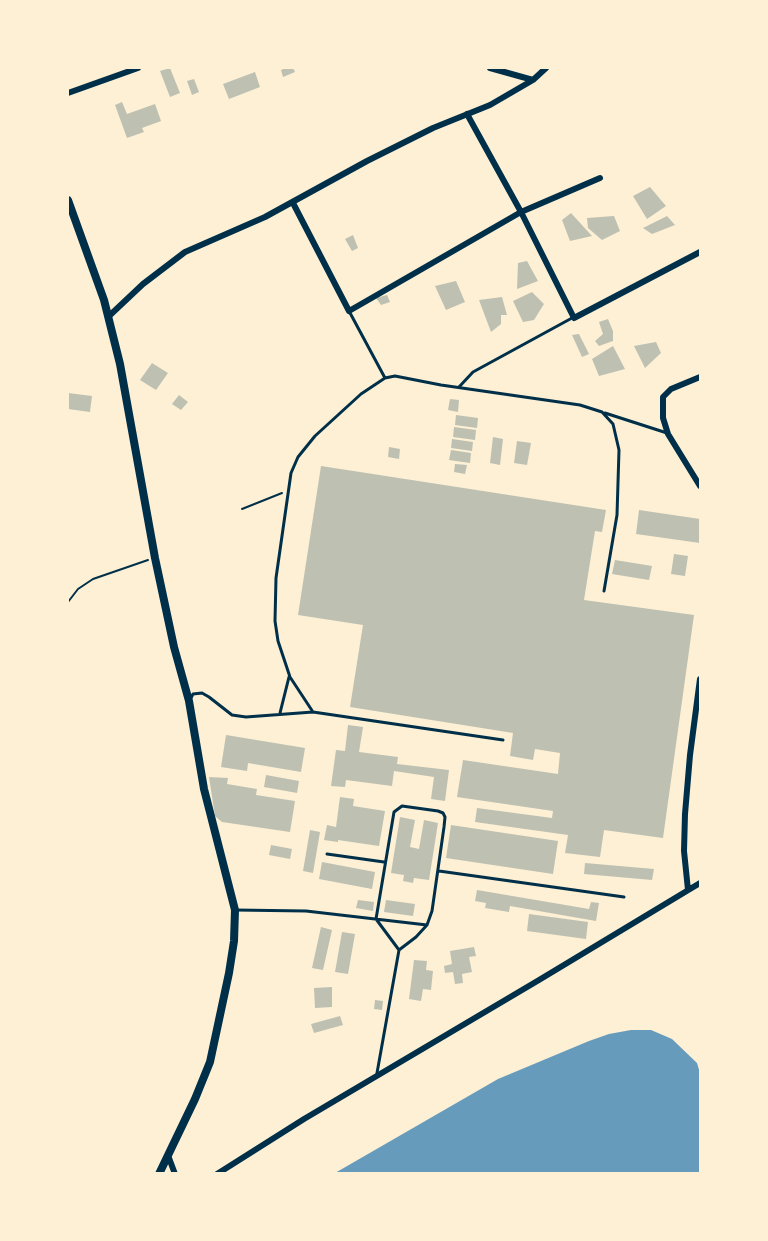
<!DOCTYPE html>
<html>
<head>
<meta charset="utf-8">
<style>
  body { margin:0 }
  #map { position:relative; width:768px; height:1241px; overflow:hidden; background:#fdf0d5; font-family:"Titillium Web",sans-serif }
  canvas { display:block }
  .frame { position:absolute; inset:0; border:69px solid #fdf0d5; pointer-events:none }
</style>
</head>
<body>
<div id="map">
<canvas width="768" height="1241"></canvas>
<div class="frame"></div>
</div>
<script>
const context = document.querySelector('canvas').getContext('2d');
context.lineJoin = 'round';
function fill(path, color) {
  context.fillStyle = color;
  context.fill(path, 'evenodd');
}
function shape(rows) {
  const path = new Path2D();
  for (const r of rows) {
    path.moveTo(r[0], r[1]);
    for (let i = 2; i < r.length; i += 2) path.lineTo(r[i], r[i + 1]);
  }
  return path;
}
function strokePath(path, color, width, dash) {
  context.strokeStyle = color;
  context.lineWidth = width;
  context.lineCap = dash ? 'butt' : 'round';
  context.setLineDash(dash || []);
  context.stroke(path);
}
const water = shape([
  [631,1030,651,1030,672,1039,697,1063,700,1073,700,1173,335,1173,498,1079,589,1041,609,1034]
]);
const building = shape([
  [170,68,180,93,170,97,160,71],
  [286,68,293,68,295,72,283,77,281,70],
  [255,72,260,87,229,99,223,84],
  [194,79,199,92,192,95,187,81],
  [122,102,127,114,155,104,161,121,142,128,144,132,127,138,115,105],
  [650,187,666,206,647,219,633,196],
  [571,213,592,236,570,241,562,220],
  [614,216,620,231,602,240,588,228,587,218],
  [667,216,675,225,652,234,643,228],
  [353,235,358,248,352,251,345,239],
  [527,261,538,281,517,289,518,263],
  [456,281,465,302,446,310,435,286],
  [532,292,544,304,534,320,523,322,513,301],
  [387,295,390,302,381,305,376,298],
  [502,297,507,315,501,315,501,324,491,332,479,300],
  [608,319,613,331,613,341,599,346,595,341,603,334,599,322],
  [579,334,589,354,582,357,572,335],
  [656,342,661,353,645,368,634,346],
  [613,346,625,369,599,376,592,359],
  [152,363,168,373,156,390,140,380],
  [68,393,92,396,90,412,68,409],
  [179,395,188,402,181,410,172,404],
  [450,399,459,400,458,412,448,410],
  [456,415,478,418,477,428,455,425],
  [454,427,476,430,475,440,453,437],
  [493,437,503,439,500,465,490,463],
  [452,439,473,442,472,451,451,448],
  [517,441,531,443,527,465,514,463],
  [389,447,400,449,399,459,388,457],
  [451,450,471,453,470,463,449,460],
  [455,464,467,465,465,474,454,472],
  [321,466,606,510,602,532,595,531,584,600,694,615,663,838,604,830,600,857,565,853,568,835,475,822,477,808,552,818,553,811,457,797,463,760,558,774,560,753,535,749,533,760,510,756,513,733,350,707,363,625,298,615],
  [639,510,700,519,700,543,636,534],
  [674,554,688,556,685,576,671,574],
  [615,560,652,566,649,580,612,574],
  [348,725,363,727,359,752,398,757,397,764,449,770,445,801,431,799,434,777,394,771,392,786,346,780,345,787,331,786,336,750,345,751],
  [226,735,305,748,301,772,248,763,247,771,221,767],
  [266,775,299,781,297,793,264,787],
  [209,777,228,778,227,784,257,789,256,795,295,801,290,832,222,822,215,816],
  [340,797,354,799,353,806,385,811,379,846,338,840,338,842,324,840,327,825,336,827],
  [400,817,415,820,410,847,419,849,424,820,438,823,429,880,414,878,413,883,403,881,404,875,391,873],
  [451,825,558,841,553,874,446,858],
  [310,830,320,832,313,873,303,871],
  [271,845,292,849,290,859,269,855],
  [322,862,375,872,372,889,319,879],
  [585,863,654,869,652,880,584,874],
  [477,890,589,909,591,902,599,903,596,921,510,906,509,912,485,908,486,903,475,901],
  [358,900,374,902,373,911,356,908],
  [386,900,415,904,413,916,384,912],
  [529,914,588,922,586,939,527,931],
  [321,927,332,930,323,970,312,968],
  [342,932,355,934,348,974,335,972],
  [474,947,476,956,469,957,472,972,462,974,463,983,455,984,453,972,445,973,444,966,452,964,450,951],
  [414,960,427,961,426,970,433,971,431,990,423,989,421,1001,409,999],
  [332,987,332,1007,315,1008,314,988],
  [375,1000,383,1001,382,1010,374,1009],
  [340,1016,343,1025,314,1033,311,1024]
]);
const path = shape([
  [242,509,282,493],
  [68,602,78,589,93,579,148,560]
]);
const service = shape([
  [349,311,385,378],
  [459,387,473,372,572,318],
  [605,413,667,433],
  [190,700,193,694,202,693,209,697,232,715,246,717,313,712,503,740],
  [313,712,290,677,278,641,275,621,276,578,291,473,298,457,315,436,361,394,385,378,395,376,441,385,580,405,602,412,613,424,619,450,617,515,604,591],
  [280,713,289,677],
  [327,854,384,862],
  [439,871,624,897],
  [235,910,306,911,427,925],
  [377,1073,399,950,376,919,394,812,402,806,438,811,443,813,445,817,444,827,432,911,427,925,416,937,399,950]
]);
const minor = shape([
  [490,68,533,80,546,68],
  [68,93,138,68],
  [467,114,521,212,574,318,700,252],
  [293,203,349,311,521,212,600,178],
  [108,317,143,284,185,252,265,217,367,161,433,128,490,105,533,80],
  [700,377,671,389,663,397,663,418,668,434,700,486],
  [688,890,684,851,685,814,690,755,700,679],
  [169,1158,175,1174],
  [217,1174,304,1119,539,980,700,883]
]);
const tertiary = shape([
  [68,200,104,300,120,364,155,558,174,647,189,701,204,789,235,910,234,941,229,973,210,1062,195,1099,159,1174]
]);
fill(water, '#669bbc');
fill(building, '#bec0b2');
strokePath(path, '#003049', 2);
strokePath(service, '#003049', 3);
strokePath(minor, '#003049', 6);
strokePath(tertiary, '#003049', 8);
</script>
</body>
</html>
